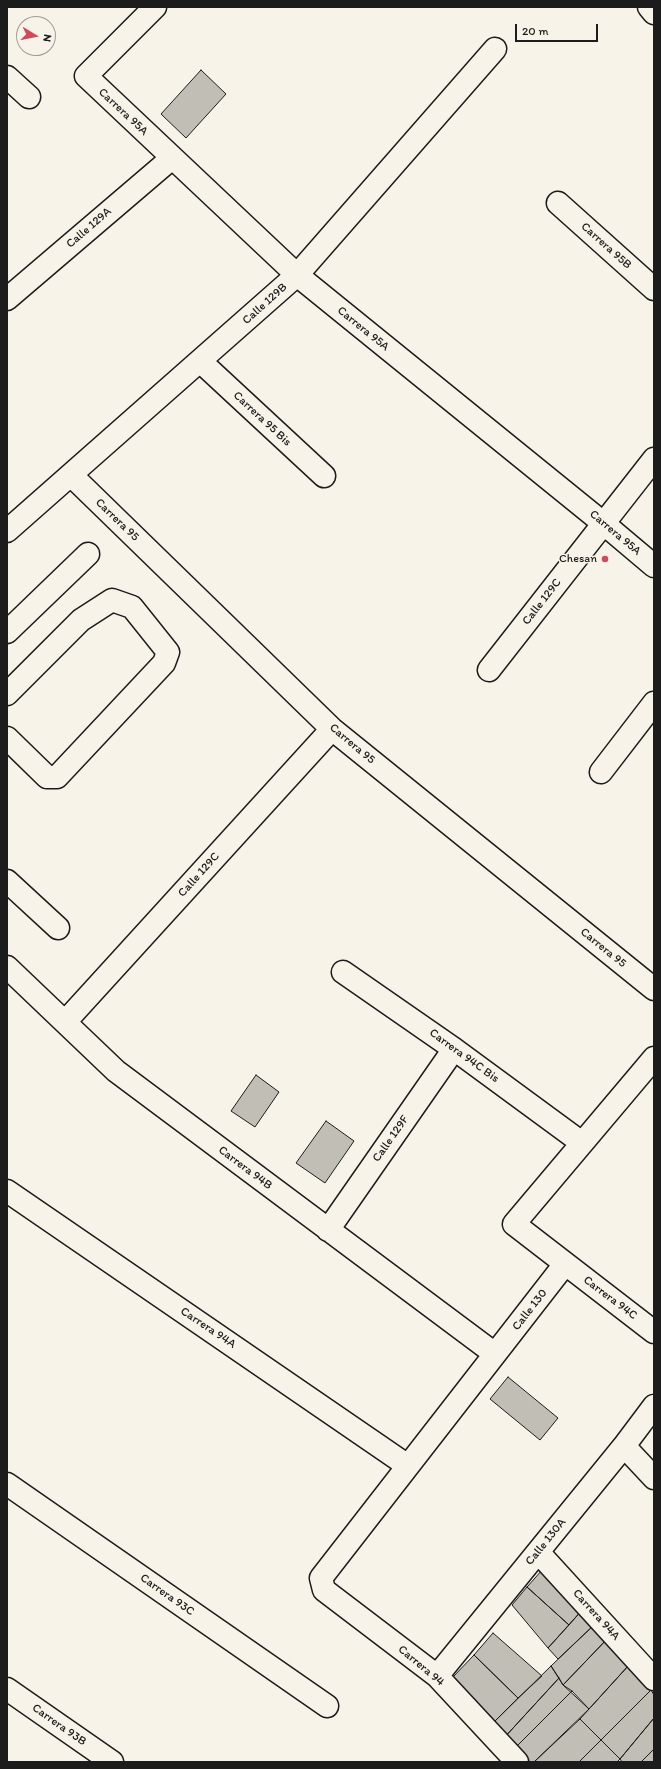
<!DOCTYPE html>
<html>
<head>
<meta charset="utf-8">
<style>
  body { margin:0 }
  #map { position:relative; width:661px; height:1769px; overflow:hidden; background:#f7f3e8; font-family:Itim,sans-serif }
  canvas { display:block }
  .frame { position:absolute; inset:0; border:8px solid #1c1c1c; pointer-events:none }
  .north { position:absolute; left:16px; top:16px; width:40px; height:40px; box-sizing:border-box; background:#f7f3e8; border:1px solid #9f9d96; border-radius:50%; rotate:100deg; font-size:11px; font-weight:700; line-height:16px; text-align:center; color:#1c1c1c }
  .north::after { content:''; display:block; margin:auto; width:14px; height:18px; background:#d1495b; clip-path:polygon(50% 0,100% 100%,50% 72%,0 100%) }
  .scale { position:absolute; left:515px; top:24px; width:83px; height:18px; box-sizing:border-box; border:2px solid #1c1c1c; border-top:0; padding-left:5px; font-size:12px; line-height:14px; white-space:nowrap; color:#1c1c1c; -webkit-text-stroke:3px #f7f3e8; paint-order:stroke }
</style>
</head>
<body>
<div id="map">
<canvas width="661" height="1769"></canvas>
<div class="frame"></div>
<div class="north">N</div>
<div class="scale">20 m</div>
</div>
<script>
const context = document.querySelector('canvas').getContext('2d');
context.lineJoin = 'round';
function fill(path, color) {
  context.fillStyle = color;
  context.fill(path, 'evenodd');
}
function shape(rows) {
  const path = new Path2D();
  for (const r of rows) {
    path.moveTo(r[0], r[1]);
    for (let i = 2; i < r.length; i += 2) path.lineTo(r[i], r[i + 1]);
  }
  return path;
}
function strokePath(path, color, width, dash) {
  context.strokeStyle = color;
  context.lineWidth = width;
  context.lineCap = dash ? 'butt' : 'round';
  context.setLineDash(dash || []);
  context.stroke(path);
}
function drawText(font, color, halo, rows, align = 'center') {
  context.font = font + ' Itim,sans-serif';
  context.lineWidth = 3;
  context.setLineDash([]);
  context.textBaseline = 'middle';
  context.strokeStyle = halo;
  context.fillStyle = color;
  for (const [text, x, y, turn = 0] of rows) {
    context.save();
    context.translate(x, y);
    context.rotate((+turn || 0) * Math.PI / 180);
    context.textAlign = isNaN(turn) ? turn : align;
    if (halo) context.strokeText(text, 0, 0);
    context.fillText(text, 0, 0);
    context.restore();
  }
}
const building = shape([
  [201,70,226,94,186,138,161,114,201,70],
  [256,1075,279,1092,255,1127,231,1111,256,1075],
  [326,1121,354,1141,325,1183,296,1163,326,1121],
  [508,1377,558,1418,540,1440,490,1399,508,1377],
  [543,1569,583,1609,569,1625,527,1587,543,1569],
  [527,1587,569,1625,548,1648,512,1605,527,1587],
  [583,1609,595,1624,558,1659,548,1648,583,1609],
  [595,1624,609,1637,563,1685,551,1666,595,1624],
  [493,1633,542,1676,518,1698,474,1655,493,1633],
  [609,1637,629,1665,589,1709,563,1685,609,1637],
  [474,1655,518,1698,490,1726,453,1677,474,1655],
  [629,1665,651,1690,601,1740,580,1719,629,1665],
  [551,1666,559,1678,503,1739,490,1726,551,1666],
  [559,1678,563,1685,572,1691,514,1749,503,1739,559,1678],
  [651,1690,654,1695,654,1718,620,1759,601,1740,651,1690],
  [572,1691,589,1709,534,1762,524,1762,514,1749,572,1691],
  [654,1718,654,1749,641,1762,622,1762,620,1759,654,1718],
  [580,1719,601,1740,579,1762,534,1762,580,1719],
  [601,1740,620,1759,617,1762,579,1762,601,1740],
  [654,1749,654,1762,641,1762,654,1749]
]);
const minor = shape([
  [155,7,86,76,297,275,603,523,654,566],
  [649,7,654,13],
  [7,77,29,97],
  [558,203,654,289],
  [7,299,172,158],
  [200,361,324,476],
  [71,475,332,729,654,989],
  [7,531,297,275,495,49],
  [7,632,88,554],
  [489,670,654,459],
  [7,694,81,620,112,600,132,607,168,652,164,663,57,777,47,777,7,738],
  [601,772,654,703],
  [7,881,58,928],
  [7,967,116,1071,495,1354],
  [343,972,454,1049,582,1143],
  [65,1022,332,729],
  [654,1058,514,1224,654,1332],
  [7,1191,408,1466],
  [328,1230,454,1049],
  [624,1446,654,1478],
  [7,1484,327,1706],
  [538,1552,654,1679],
  [437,1676,624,1446,654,1406],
  [7,1689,112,1762],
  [517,1762,437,1676,324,1590,321,1578,565,1264]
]);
const markers = [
  [605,559,4,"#d1495b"]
];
const streetNames = [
  ["Carrera 95A",123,112,43],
  ["Calle 129A",89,228,-41],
  ["Carrera 95B",606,246,42],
  ["Calle 129B",265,304,-42],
  ["Carrera 95A",363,329,39],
  ["Carrera 95 Bis",262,419,43],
  ["Carrera 95",117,520,44],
  ["Carrera 95A",615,533,40],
  ["Calle 129C",542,602,-52],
  ["Carrera 95",352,744,40],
  ["Calle 129C",199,875,-48],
  ["Carrera 95",603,948,39],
  ["Carrera 94C Bis",464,1056,36],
  ["Calle 129F",391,1139,-55],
  ["Carrera 94B",245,1168,37],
  ["Carrera 94C",610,1298,37],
  ["Calle 130",530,1310,-52],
  ["Carrera 94A",208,1328,34],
  ["Calle 130A",546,1542,-51],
  ["Carrera 93C",167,1595,35],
  ["Carrera 94A",596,1615,48],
  ["Carrera 94",421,1666,40],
  ["Carrera 93B",59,1725,35]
];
const poiNames = [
  ["Chesan",597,559]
];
fill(building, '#c0beb5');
strokePath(building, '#1c1c1c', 1);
strokePath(minor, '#1c1c1c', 25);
strokePath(minor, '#f7f3e8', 22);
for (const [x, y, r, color] of markers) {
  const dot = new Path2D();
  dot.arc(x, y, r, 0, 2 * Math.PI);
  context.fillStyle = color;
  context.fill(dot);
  strokePath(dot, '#f7f3e8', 1.5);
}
drawText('12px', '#1c1c1c', '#f7f3e8', streetNames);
drawText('12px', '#1c1c1c', '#f7f3e8', poiNames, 'right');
</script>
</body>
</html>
